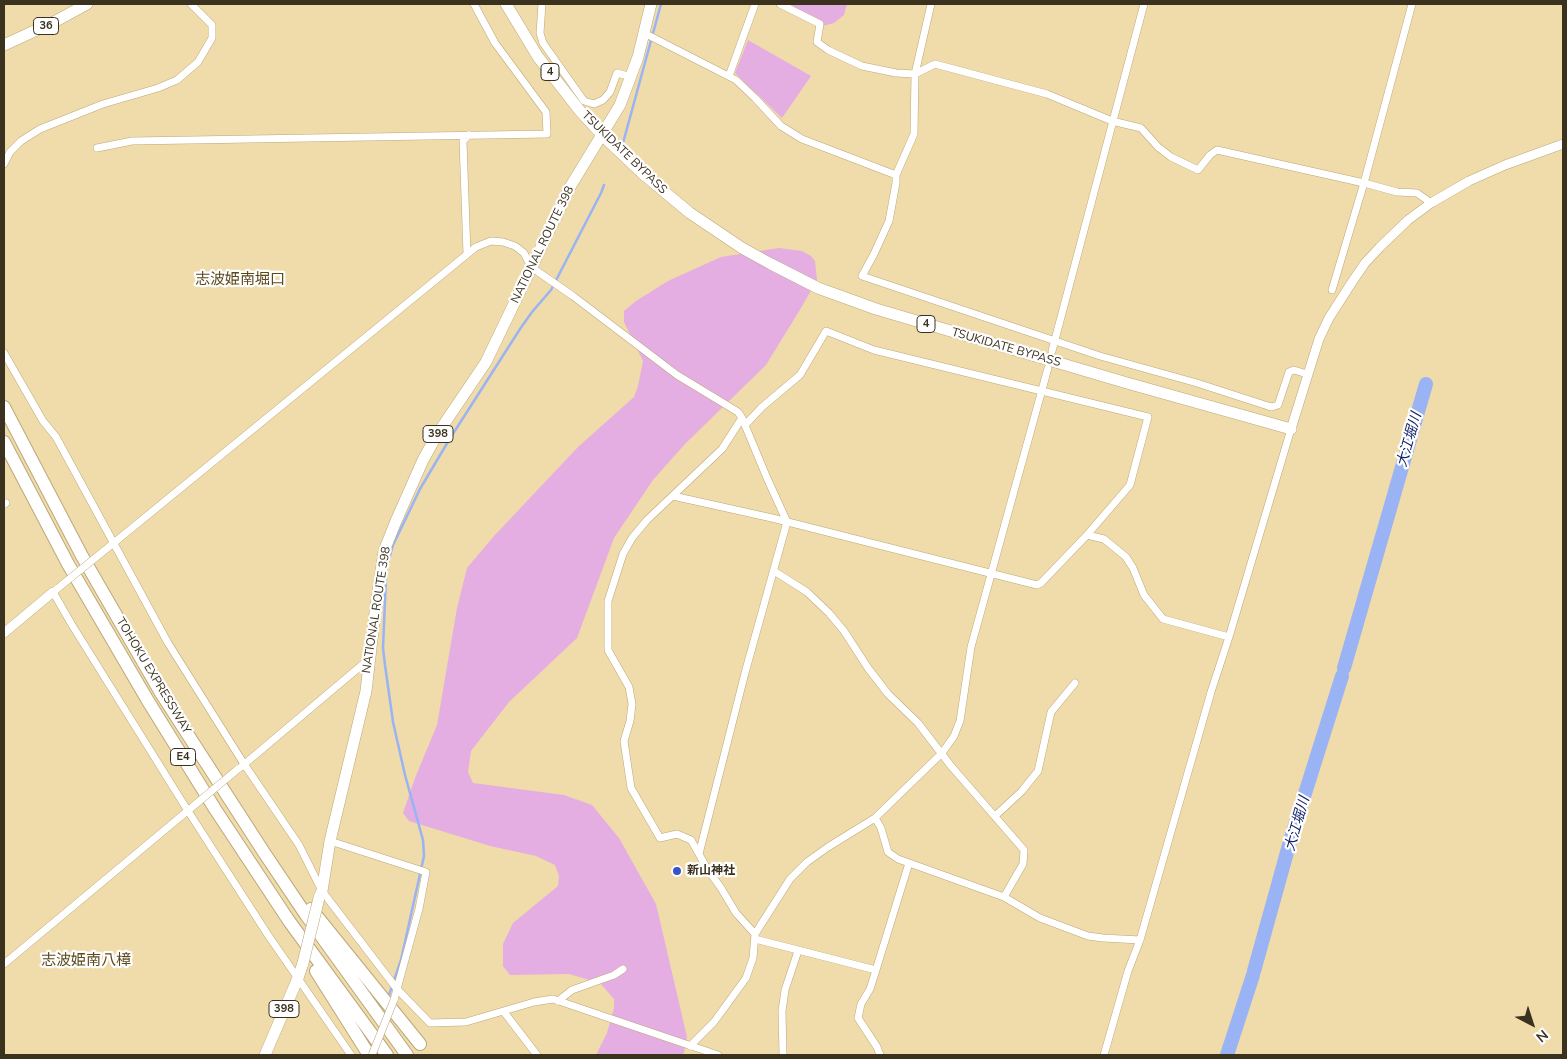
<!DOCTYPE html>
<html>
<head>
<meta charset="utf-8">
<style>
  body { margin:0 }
  #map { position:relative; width:1567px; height:1059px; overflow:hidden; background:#f0dbaa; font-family:"Nunito Sans",sans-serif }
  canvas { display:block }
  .frame { position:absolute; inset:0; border:5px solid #3a311e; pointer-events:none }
  .north { position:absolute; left:1507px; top:999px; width:50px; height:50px; -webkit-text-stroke:4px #fefefe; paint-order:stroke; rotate:140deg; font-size:14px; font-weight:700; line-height:20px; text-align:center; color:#3a311e }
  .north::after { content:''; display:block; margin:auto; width:18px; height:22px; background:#3a311e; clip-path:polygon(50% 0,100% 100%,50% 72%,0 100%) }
</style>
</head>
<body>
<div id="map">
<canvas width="1567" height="1059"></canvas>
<div class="frame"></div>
<div class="north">N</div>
</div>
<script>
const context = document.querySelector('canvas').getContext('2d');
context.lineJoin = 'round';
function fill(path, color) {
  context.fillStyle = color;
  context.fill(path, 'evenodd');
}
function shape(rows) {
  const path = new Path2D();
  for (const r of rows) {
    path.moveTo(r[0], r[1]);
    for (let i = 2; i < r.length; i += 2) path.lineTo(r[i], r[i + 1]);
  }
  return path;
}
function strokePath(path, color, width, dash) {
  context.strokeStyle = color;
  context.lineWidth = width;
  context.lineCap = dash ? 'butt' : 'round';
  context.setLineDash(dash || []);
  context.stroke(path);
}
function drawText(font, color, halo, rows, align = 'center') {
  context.font = font + ' "Nunito Sans","Noto Sans JP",sans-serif';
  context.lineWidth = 4.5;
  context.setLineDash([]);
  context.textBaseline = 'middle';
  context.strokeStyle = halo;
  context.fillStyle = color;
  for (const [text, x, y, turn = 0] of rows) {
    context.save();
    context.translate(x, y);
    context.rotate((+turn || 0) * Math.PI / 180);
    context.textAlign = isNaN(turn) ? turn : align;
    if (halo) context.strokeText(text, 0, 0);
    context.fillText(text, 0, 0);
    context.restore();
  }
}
const green = shape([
  [791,4,847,4,844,15,834,23,819,27,812,24],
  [748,40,811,76,782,118,735,73],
  [779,248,802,251,811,256,815,261,817,280,801,308,766,365,685,444,653,480,614,538,577,638,509,702,471,751,468,772,473,783,564,795,592,805,619,838,656,904,687,1037,684,1053,682,1055,596,1055,607,1033,614,1008,614,999,600,983,569,974,510,975,503,966,503,944,513,923,558,886,559,876,555,865,536,856,490,846,409,821,403,813,415,778,437,725,457,608,467,568,494,536,578,447,634,397,638,386,643,361,624,322,624,311,636,301,668,281,721,257]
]);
const stream = shape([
  [623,143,661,4],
  [387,566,393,545,420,489,449,440,520,329,532,312,551,290,601,193,604,185],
  [386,577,383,648,385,665,393,722,405,775,423,840,424,856,401,960,389,995]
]);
const river = shape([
  [1344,668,1426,384],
  [1254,971,1291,838,1342,676],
  [1227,1055,1253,975]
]);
const minor = shape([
  [542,4,540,33,543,43,584,101,594,104,603,100,610,92,617,73,632,77],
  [780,4,820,24,817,42,828,50,862,66,896,73,915,74,935,64,1047,94,1112,121,1141,128,1158,147,1171,157,1198,170,1210,155,1217,150,1364,183,1397,192,1417,193,1431,203],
  [931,4,915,74,914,134,896,175,896,183,889,221,874,254,862,276,1100,356,1197,383,1268,406,1272,407,1278,405,1289,372,1294,370,1307,374],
  [644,33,736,80,755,98,781,126,802,139,896,175],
  [729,76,755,4],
  [97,148,132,141,547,134,546,112,495,43,474,4],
  [4,164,10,152,21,141,40,129,103,104,158,88,177,80,198,62,212,38,212,25,191,4],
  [467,254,463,141,469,135],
  [1332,290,1364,183,1412,4],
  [1052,351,1144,4],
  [4,353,43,421,56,437,168,643,244,764,299,845,322,891,397,989,394,1000],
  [673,496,772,518,1037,585,1041,583,1087,535,1130,485,1148,417,874,350,826,331,800,375,762,407,745,425],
  [4,504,6,503],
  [1087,535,1104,539,1126,557,1133,568,1144,595,1163,619,1229,637],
  [110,546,476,247,491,241,503,242,515,246,524,253,531,267,573,296,677,375,738,412,742,418,767,478,787,522,745,673,699,854,706,867,721,888,736,913,755,934],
  [774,571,807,592,829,613,844,631,868,668,888,694,918,723,951,766,1024,850,1023,864,1004,897],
  [56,590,53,592,72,625,188,811,268,935,351,1055],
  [241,767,369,659],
  [995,816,1021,792,1038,771,1051,712,1075,683],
  [875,818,881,828,888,852,898,859,1004,897,1040,918,1088,936,1103,938,1140,940],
  [330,841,426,872,419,909,397,989,430,1023,466,1022,534,1002,553,999,718,1055],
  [699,854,691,840,677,834,660,838,631,788,624,741,630,721,632,704,629,687,608,650,608,601,623,554,632,538,647,520,722,449,742,418],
  [755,939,876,970],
  [4,964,191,808],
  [558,1001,572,990,614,975,623,969],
  [504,1012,537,1055],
  [690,1046,714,1022,746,978,753,958,755,934,790,879,807,862,828,847,875,818,942,753,954,736,960,721,971,647,1048,368],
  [783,1055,782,1011,785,990,798,951],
  [880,1055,877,1047,858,1018,861,1004,870,989,876,970,909,863],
  [1104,1055,1128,971,1140,940,1211,692,1229,637,1291,429]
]);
const tertiary = shape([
  [1291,429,1319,339,1329,318,1352,282,1365,263,1380,247,1408,220,1431,203,1469,181,1505,165,1563,144],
  [4,633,53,592]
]);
const primary = shape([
  [4,45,54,22,87,4]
]);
const trunk = shape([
  [506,4,538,57,580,111,602,135,643,174,690,213,742,248,771,264,818,288,876,309,1127,383,1291,429],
  [319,898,322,891,330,841,366,691,375,613,384,551,396,521,423,460,438,433,486,362,570,187,620,105,638,57,651,4],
  [265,1055,298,978,303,963]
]);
const motorway = shape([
  [4,407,82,556,161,693,263,851,306,915,407,1055],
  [4,442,68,564,148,701,215,809,289,921,387,1055],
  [311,909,420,1044],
  [316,971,369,1055]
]);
const minorBridge = shape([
  [58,588,110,546],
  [191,808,238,769],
  [372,1055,394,1000]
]);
const trunkBridge = shape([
  [303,963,319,898]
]);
const markers = [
  [677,871,5,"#3656c8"]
];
const shields = [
  [46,26,25],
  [550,72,18],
  [926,324,18],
  [438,434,30],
  [183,757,25],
  [284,1009,30]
];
const shieldNames = [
  ["36",46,26],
  ["4",550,72],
  ["4",926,324],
  ["398",438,434],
  ["E4",183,757],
  ["398",284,1009]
];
const streetNames = [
  ["TSUKIDATE BYPASS",624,153,44],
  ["NATIONAL ROUTE 398",543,245,-64],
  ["TSUKIDATE BYPASS",1006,348,16],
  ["NATIONAL ROUTE 398",377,610,-81],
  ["TOHOKU EXPRESSWAY",153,676,59]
];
const poiNames = [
  ["新山神社",687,871]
];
const waterNames = [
  ["大江堀川",1410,440,-74],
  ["大江堀川",1298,824,-74]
];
const quarterNames = [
  ["志波姫南堀口",240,280],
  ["志波姫南八樟",86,961]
];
fill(green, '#e4aee2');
strokePath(stream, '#99b3f4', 2.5);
strokePath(river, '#99b3f4', 14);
strokePath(minor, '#bca879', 8);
strokePath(tertiary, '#bca879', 10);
strokePath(primary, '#bca879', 12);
strokePath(trunk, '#bca879', 12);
strokePath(motorway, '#bca879', 14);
strokePath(minor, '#fff', 7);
strokePath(tertiary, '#fff', 9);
strokePath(primary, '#fff', 11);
strokePath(trunk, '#fff', 11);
strokePath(motorway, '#fff', 12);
strokePath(minorBridge, '#bca879', 8, []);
strokePath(trunkBridge, '#bca879', 12, []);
strokePath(minorBridge, '#fff', 7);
strokePath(trunkBridge, '#fff', 11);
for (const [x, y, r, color] of markers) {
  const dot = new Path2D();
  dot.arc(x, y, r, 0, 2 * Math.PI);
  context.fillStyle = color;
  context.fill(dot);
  strokePath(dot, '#fefefe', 2);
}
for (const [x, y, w] of shields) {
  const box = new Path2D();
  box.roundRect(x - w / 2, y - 8.5, w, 17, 4);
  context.fillStyle = '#fefefe';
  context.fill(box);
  strokePath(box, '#3a311e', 1);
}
drawText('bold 11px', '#3a311e', null, shieldNames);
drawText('12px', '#3a311e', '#fefefe', streetNames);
drawText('bold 12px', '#3a311e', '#fefefe', poiNames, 'left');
drawText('italic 14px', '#0e1e67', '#fefefe', waterNames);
drawText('15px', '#5c4a1c', '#fefefe', quarterNames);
</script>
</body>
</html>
